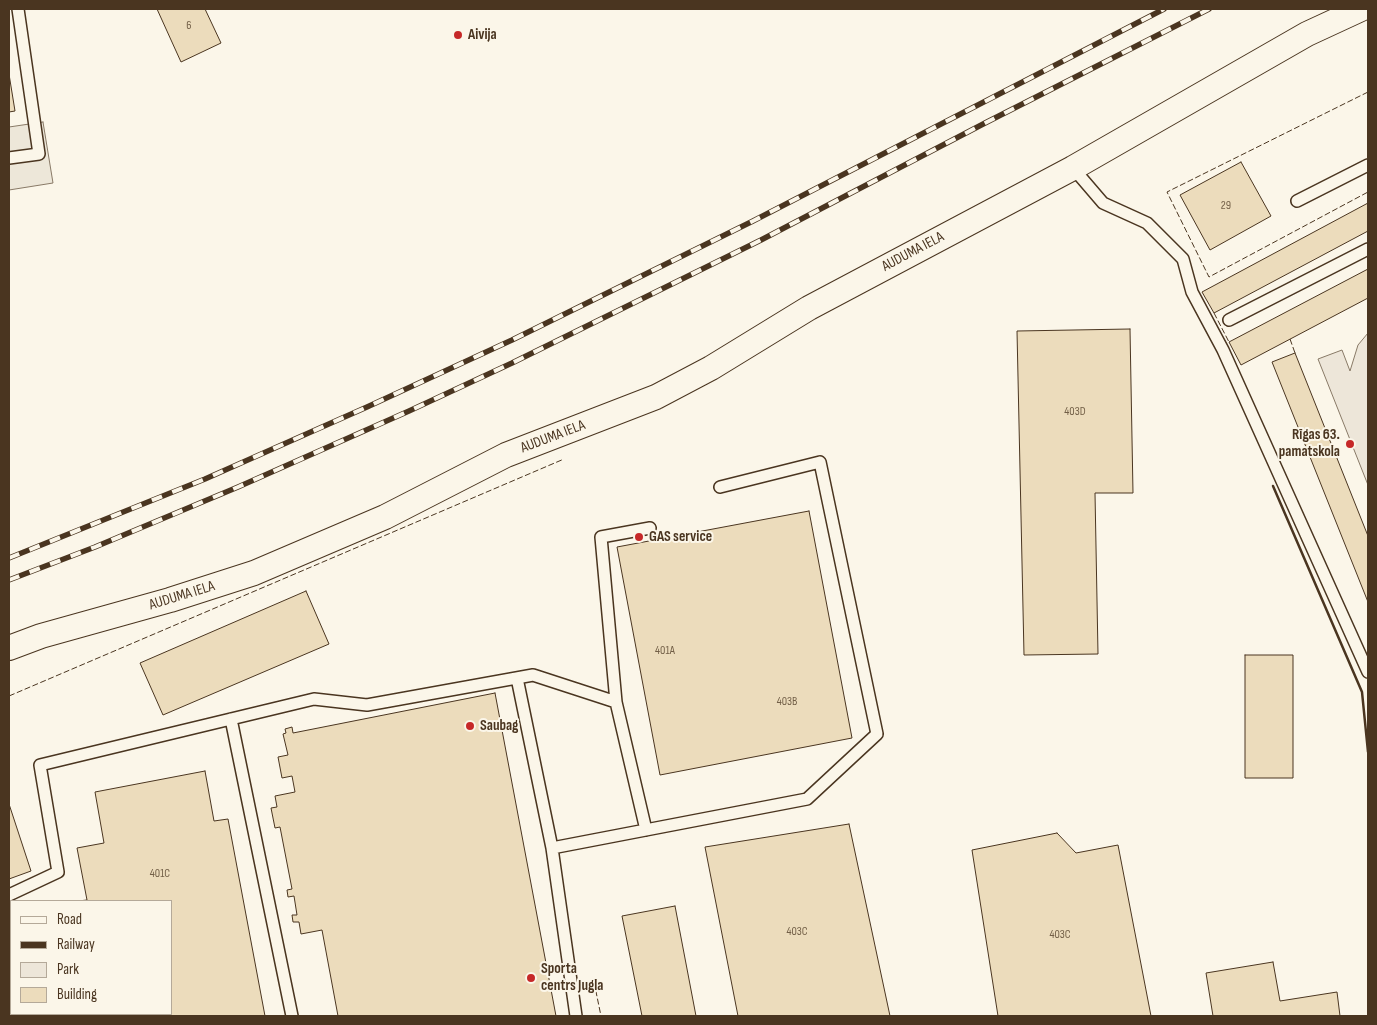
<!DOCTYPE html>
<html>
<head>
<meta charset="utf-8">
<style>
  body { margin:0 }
  #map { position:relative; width:1377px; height:1025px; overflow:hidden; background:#fbf6e9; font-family:"Sofia Sans Condensed",sans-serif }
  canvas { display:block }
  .frame { position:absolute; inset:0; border:10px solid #4a3520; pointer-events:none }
  .legend { position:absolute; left:10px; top:900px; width:162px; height:115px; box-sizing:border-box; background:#fbf6e9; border:1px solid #b4a999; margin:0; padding:6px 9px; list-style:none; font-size:15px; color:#4a3520 }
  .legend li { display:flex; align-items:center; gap:10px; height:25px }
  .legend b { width:25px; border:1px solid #b4a999 }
</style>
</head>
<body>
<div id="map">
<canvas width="1377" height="1025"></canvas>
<div class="frame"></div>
<ul class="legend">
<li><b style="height:6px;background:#fbf6e9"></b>Road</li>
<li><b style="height:6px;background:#4a3520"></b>Railway</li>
<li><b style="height:14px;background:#ede6d9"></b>Park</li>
<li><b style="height:14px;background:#ecdcbc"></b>Building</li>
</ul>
</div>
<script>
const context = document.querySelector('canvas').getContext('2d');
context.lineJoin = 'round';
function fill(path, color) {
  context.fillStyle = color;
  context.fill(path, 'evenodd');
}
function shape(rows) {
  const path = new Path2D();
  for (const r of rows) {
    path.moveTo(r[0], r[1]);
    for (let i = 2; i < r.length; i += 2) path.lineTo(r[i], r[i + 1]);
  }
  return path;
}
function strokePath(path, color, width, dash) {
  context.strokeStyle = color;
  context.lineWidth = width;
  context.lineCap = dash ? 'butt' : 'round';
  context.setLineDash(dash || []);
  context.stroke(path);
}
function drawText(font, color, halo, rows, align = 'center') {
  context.font = font + ' "Sofia Sans Condensed",sans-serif';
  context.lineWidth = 4;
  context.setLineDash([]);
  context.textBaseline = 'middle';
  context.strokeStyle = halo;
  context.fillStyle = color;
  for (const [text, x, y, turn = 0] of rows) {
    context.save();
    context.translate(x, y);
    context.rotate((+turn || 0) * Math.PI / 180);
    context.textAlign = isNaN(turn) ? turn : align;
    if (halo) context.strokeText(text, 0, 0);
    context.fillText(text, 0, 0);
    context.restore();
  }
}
const green = shape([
  [1368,333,1368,485,1318,359,1342,350,1350,371,1358,345,1368,333]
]);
const parking = shape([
  [43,122,53,183,9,190,9,127,43,122]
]);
const building = shape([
  [157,9,205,9,221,43,181,62,157,9],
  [9,74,15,111,9,112,9,74],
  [1241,162,1271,216,1210,250,1180,195,1241,162],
  [1368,203,1368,231,1214,313,1202,292,1368,203],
  [1368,269,1368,298,1241,365,1229,342,1368,269],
  [1130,329,1133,493,1095,493,1098,654,1024,655,1017,331,1130,329],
  [1295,353,1368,536,1368,602,1272,362,1295,353],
  [809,511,852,738,660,775,617,547,809,511],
  [306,591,329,644,163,715,140,663,306,591],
  [1245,655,1293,655,1293,778,1245,778,1245,655],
  [495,693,556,1016,338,1016,322,930,301,934,299,922,293,922,292,915,297,915,294,896,288,897,287,890,292,889,280,827,275,828,271,808,277,807,275,796,295,792,292,776,282,778,278,757,288,755,283,734,286,733,285,729,292,727,293,733,495,693],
  [205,771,214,821,228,819,265,1016,44,1016,43,1014,171,1014,171,901,78,901,87,900,77,848,104,843,95,792,205,771],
  [9,804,31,871,9,879,9,804],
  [849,824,890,1016,738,1016,705,847,849,824],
  [1057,833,1076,853,1118,845,1151,1016,998,1016,972,850,1057,833],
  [675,906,696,1016,642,1016,622,916,675,906],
  [1273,962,1280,1001,1337,992,1340,1016,1213,1016,1206,973,1273,962]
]);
const lane = shape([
  [9,158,39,154,18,9],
  [1073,168,1103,203,1147,223,1183,259,1192,292,1223,350,1368,672],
  [1297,201,1368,165],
  [1229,320,1368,249],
  [517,678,552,848],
  [616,702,601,537,650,528],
  [231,719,292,1016],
  [9,895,58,872,40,765,314,699,367,705,533,675,616,702,646,830],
  [576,1016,552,848,807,799,877,734,820,462,720,487]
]);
const street = shape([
  [9,648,41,636,170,600,254,573,385,517,506,455,656,397,711,368,809,308,1073,168,1307,34,1361,9]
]);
const rail = shape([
  [9,558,205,479,367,407,512,340,753,221,1164,9],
  [9,580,95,547,238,487,409,411,512,363,761,240,987,122,1209,9]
]);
const fence = shape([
  [1368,92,1167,192,1209,277,1368,192],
  [1214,313,1229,342],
  [1290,339,1295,353],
  [9,696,564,459],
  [594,982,601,1016]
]);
const wall = shape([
  [1273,486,1362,692,1368,752]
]);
const markers = [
  [458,35,5,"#c62828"],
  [1350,444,5,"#c62828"],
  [639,537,5,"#c62828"],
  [470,726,5,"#c62828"],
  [531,978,5,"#c62828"]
];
const numberNames = [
  ["6",189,26],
  ["29",1226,206],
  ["403D",1075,412],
  ["401A",665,651],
  ["403B",787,702],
  ["401C",160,874],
  ["403C",797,932],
  ["403C",1060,935]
];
const poiNames = [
  ["Aivija",468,35],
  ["Rīgas 63.",1340,435,"right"],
  ["pamatskola",1340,452,"right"],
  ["GAS service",649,537],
  ["Saubag",480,726],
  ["Sporta",541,969],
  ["centrs Jugla",541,986]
];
const streetNames = [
  ["AUDUMA IELA",913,252,-28],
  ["AUDUMA IELA",553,437,-21],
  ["AUDUMA IELA",182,596,-17]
];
fill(green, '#ede6d9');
strokePath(green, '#887966', 1);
fill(parking, '#ede7d9');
strokePath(parking, '#887966', 1);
fill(building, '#ecdcbc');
strokePath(building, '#4a3520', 1);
strokePath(lane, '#4a3520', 14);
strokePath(street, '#4a3520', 26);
strokePath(lane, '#fbf6e9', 11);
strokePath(street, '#fbf6e9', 24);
strokePath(rail, '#4a3520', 5.5);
strokePath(rail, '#fbf6e9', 4, [11]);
strokePath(fence, '#4a3520', 1, [6, 2.5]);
strokePath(wall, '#4a3520', 2.5);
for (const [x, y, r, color] of markers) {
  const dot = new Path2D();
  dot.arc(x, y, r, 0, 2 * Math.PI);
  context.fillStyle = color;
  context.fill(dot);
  strokePath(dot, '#fbf6e9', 2);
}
drawText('12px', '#725f47', null, numberNames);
drawText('bold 15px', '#4a3520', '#fbf6e9', poiNames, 'left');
drawText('15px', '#4a3520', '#fbf6e9', streetNames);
</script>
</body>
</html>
